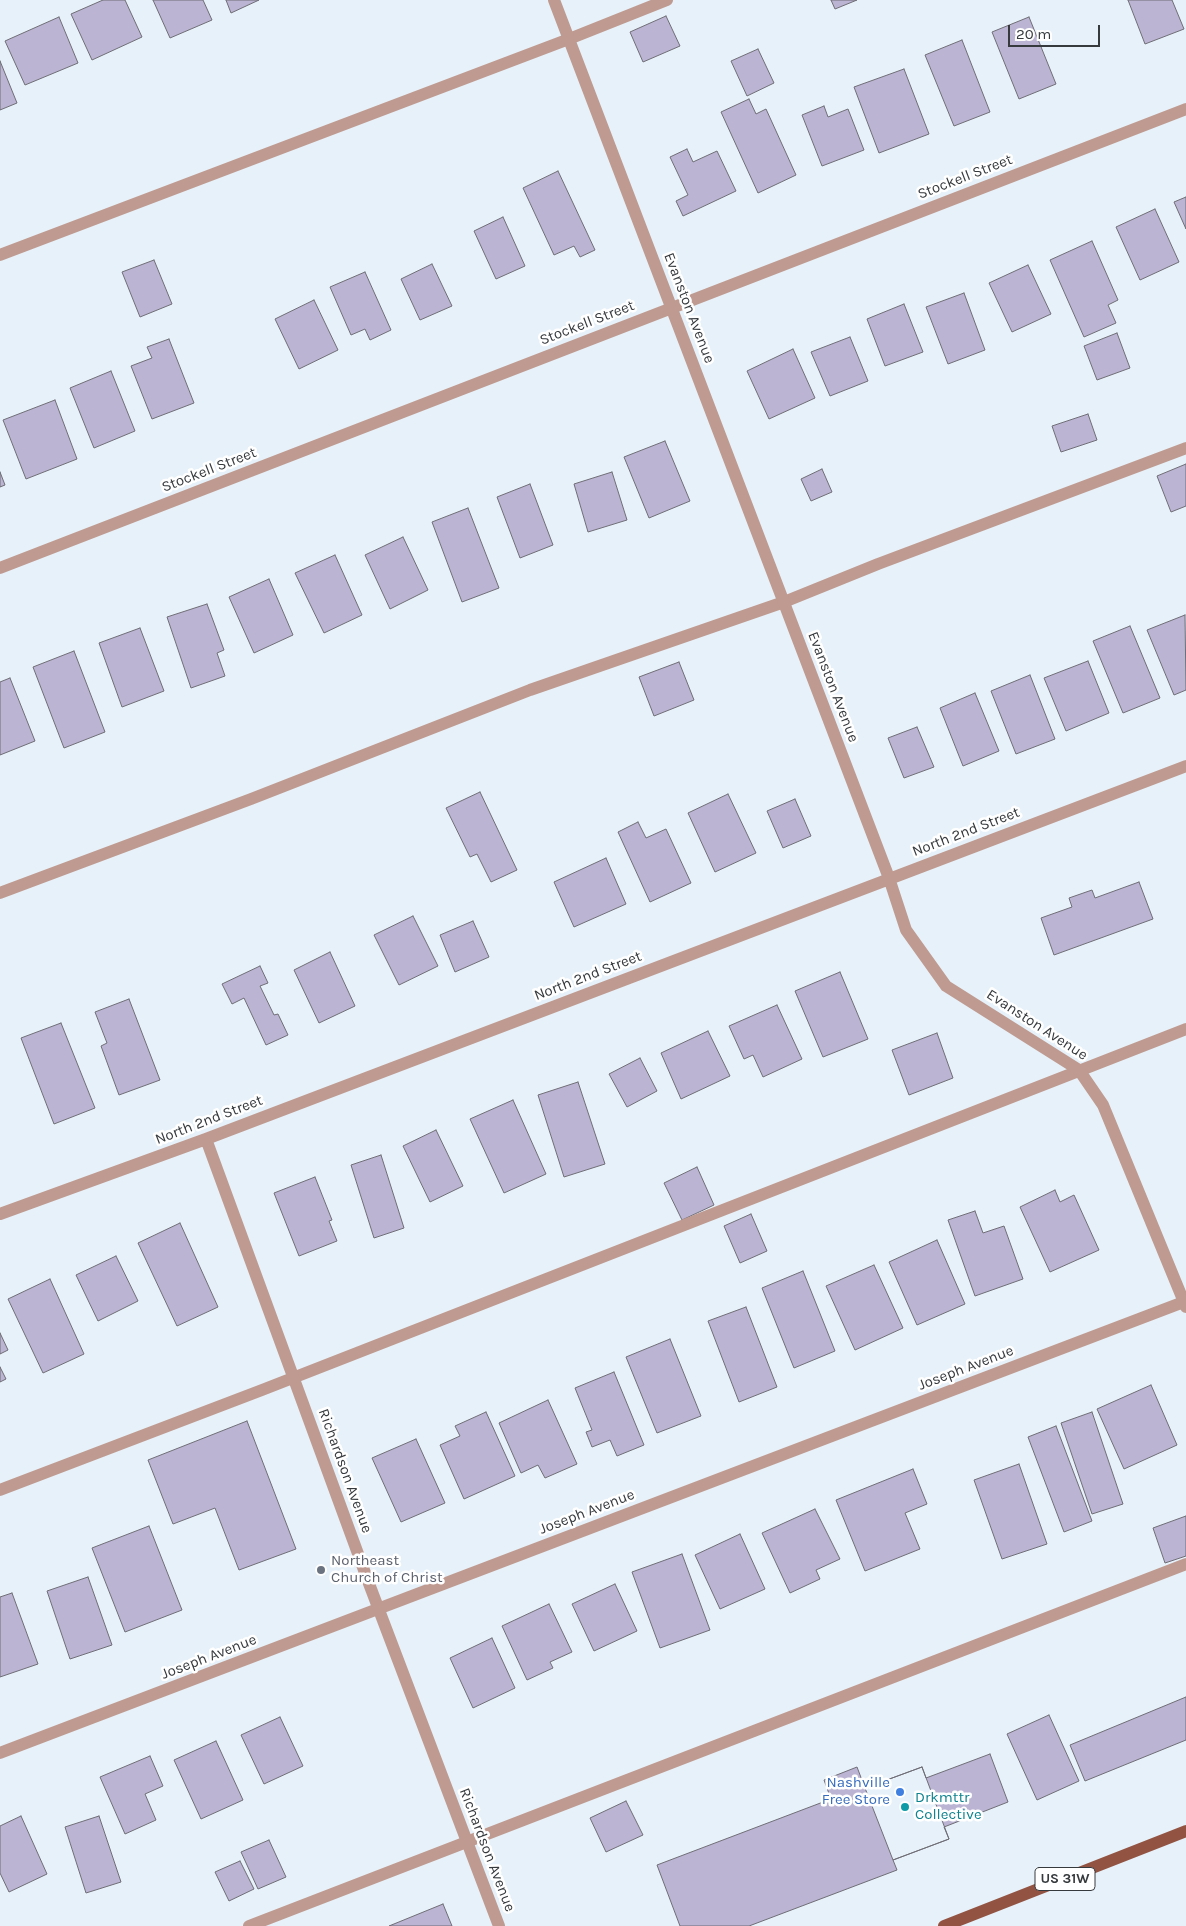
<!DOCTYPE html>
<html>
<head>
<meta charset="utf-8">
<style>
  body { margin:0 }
  #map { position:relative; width:1186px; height:1926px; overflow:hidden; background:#e7f1f9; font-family:Karla,sans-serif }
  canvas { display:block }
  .scale { position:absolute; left:1008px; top:25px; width:92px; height:22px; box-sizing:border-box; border:2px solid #363a3d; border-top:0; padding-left:6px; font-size:15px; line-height:18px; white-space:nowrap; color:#363a3d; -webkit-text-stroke:4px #fff; paint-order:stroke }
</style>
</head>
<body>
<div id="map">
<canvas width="1186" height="1926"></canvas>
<div class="scale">20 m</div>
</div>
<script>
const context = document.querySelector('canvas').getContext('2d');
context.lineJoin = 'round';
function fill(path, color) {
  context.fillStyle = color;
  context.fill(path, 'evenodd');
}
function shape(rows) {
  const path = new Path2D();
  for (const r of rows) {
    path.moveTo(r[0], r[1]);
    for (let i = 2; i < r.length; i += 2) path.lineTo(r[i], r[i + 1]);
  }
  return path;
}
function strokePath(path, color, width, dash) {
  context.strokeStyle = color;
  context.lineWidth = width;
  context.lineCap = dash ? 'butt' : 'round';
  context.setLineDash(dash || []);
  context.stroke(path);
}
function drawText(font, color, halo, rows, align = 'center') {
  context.font = font + ' Karla,sans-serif';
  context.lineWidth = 5;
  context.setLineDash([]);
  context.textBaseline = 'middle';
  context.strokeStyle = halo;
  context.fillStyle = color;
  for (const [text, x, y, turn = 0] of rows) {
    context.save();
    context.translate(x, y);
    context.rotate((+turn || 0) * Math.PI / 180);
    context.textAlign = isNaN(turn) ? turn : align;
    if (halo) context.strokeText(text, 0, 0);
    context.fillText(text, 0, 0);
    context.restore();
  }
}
const building = shape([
  [103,0,125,0,142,37,92,60,71,14,103,0],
  [153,0,203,0,212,20,170,38,153,0],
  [226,0,259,0,231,13,226,0],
  [831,0,857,0,835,9,831,0],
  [1128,0,1172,0,1184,29,1145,44,1128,0],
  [666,16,680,46,643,62,630,32,666,16],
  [59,17,78,63,25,85,5,41,59,17],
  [1029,17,1056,84,1019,99,992,32,1029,17],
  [962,40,990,112,954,126,925,55,962,40],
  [758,49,774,83,747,96,731,61,758,49],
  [0,61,17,103,0,110,0,61],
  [904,69,929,134,879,153,854,87,904,69],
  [749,99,756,114,766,109,796,175,758,193,721,112,749,99],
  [824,106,828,117,848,109,864,150,822,166,802,115,824,106],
  [687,149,693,162,717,151,736,191,683,216,676,201,688,195,670,157,687,149],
  [558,171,595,250,580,257,574,246,554,255,523,188,558,171],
  [1186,197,1186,229,1174,202,1186,197],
  [1155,209,1179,262,1140,280,1116,227,1155,209],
  [503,217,525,266,496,279,474,231,503,217],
  [1092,241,1118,300,1108,305,1116,323,1084,337,1050,260,1092,241],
  [154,260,172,304,140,317,122,272,154,260],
  [432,264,452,306,420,320,401,279,432,264],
  [1028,265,1051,314,1012,332,989,283,1028,265],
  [365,272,391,330,370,340,365,329,351,335,330,287,365,272],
  [964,293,985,350,948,364,926,307,964,293],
  [314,300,338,350,299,369,275,319,314,300],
  [904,304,923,352,885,366,867,319,904,304],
  [1117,333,1130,368,1097,380,1084,346,1117,333],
  [850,337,868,381,830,396,811,352,850,337],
  [169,339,194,403,152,419,131,366,152,358,147,347,169,339],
  [793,349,815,398,769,419,747,371,793,349],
  [111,371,135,431,94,448,70,388,111,371],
  [55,400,77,459,26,479,3,420,55,400],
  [1088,414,1097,440,1061,452,1052,426,1088,414],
  [665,441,690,501,649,518,624,457,665,441],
  [1186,464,1186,506,1171,512,1157,476,1186,464],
  [822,469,832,492,811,501,801,479,822,469],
  [0,472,5,485,0,487,0,472],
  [612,472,627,520,588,532,574,484,612,472],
  [530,484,553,545,520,558,497,497,530,484],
  [468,508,499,588,462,602,432,522,468,508],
  [403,537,428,590,390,609,365,555,403,537],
  [335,555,362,615,324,633,295,573,335,555],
  [269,579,293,635,254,653,229,597,269,579],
  [207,604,224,650,217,653,225,676,191,688,167,617,207,604],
  [1185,615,1186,690,1174,695,1147,630,1185,615],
  [1130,626,1160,698,1123,713,1093,641,1130,626],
  [140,628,164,691,122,707,99,643,140,628],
  [74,651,105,732,64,748,33,667,74,651],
  [1088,661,1109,713,1066,731,1044,678,1088,661],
  [679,662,694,700,654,716,639,677,679,662],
  [1030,675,1055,739,1016,754,991,691,1030,675],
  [10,678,35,741,0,755,0,682,10,678],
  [975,693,999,751,963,766,940,708,975,693],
  [917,727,934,767,904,778,888,738,917,727],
  [480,792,517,870,491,882,477,854,470,857,446,808,480,792],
  [728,794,756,853,715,872,688,813,728,794],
  [795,799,811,836,783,848,767,811,795,799],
  [638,822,646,838,666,829,691,883,650,902,618,832,638,822],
  [606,858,626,904,574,927,554,882,606,858],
  [1139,882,1153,919,1054,955,1041,918,1072,907,1069,898,1092,890,1095,898,1139,882],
  [413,916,438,966,399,985,374,935,413,916],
  [473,921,489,957,455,972,440,935,473,921],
  [330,952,355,1006,319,1023,294,970,330,952],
  [260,966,268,983,260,986,274,1015,278,1014,288,1035,266,1045,244,998,232,1004,222,984,260,966],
  [840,972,868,1039,823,1057,795,991,840,972],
  [129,999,160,1080,119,1095,101,1046,107,1043,95,1012,129,999],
  [777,1005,802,1059,763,1077,753,1055,744,1059,729,1026,777,1005],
  [61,1023,95,1108,54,1124,21,1038,61,1023],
  [708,1031,730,1076,681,1099,661,1053,708,1031],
  [937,1033,953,1078,909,1095,892,1050,937,1033],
  [640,1058,657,1091,627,1107,609,1074,640,1058],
  [578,1082,605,1164,564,1177,538,1095,578,1082],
  [513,1100,546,1174,504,1193,470,1119,513,1100],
  [436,1130,463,1186,430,1202,403,1146,436,1130],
  [381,1155,404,1228,374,1238,351,1165,381,1155],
  [697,1167,714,1205,682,1220,664,1183,697,1167],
  [315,1177,332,1220,329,1221,337,1241,299,1256,274,1193,315,1177],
  [1055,1190,1060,1202,1074,1195,1099,1250,1050,1272,1020,1207,1055,1190],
  [975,1211,983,1233,1004,1226,1023,1279,975,1296,948,1220,975,1211],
  [751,1214,767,1251,740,1263,724,1226,751,1214],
  [180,1223,218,1307,177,1326,138,1243,180,1223],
  [937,1240,965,1304,917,1325,889,1262,937,1240],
  [116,1256,138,1301,98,1321,76,1275,116,1256],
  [874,1265,903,1328,855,1350,826,1286,874,1265],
  [803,1271,835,1351,794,1368,762,1288,803,1271],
  [50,1279,84,1354,43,1373,8,1299,50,1279],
  [746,1307,777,1387,739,1402,708,1321,746,1307],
  [0,1333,8,1350,0,1354,0,1333],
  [670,1339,701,1416,657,1433,626,1357,670,1339],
  [0,1367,6,1379,0,1382,0,1367],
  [614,1372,644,1445,617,1456,610,1440,592,1447,586,1432,592,1430,575,1388,614,1372],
  [1151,1385,1177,1445,1124,1469,1097,1409,1151,1385],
  [548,1400,577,1464,545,1478,538,1465,521,1473,499,1423,548,1400],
  [486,1412,515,1476,464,1499,440,1445,460,1436,455,1426,486,1412],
  [1092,1412,1123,1504,1092,1514,1061,1423,1092,1412],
  [247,1421,296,1549,239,1570,215,1508,173,1524,148,1460,247,1421],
  [1056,1426,1092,1521,1064,1532,1028,1437,1056,1426],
  [416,1439,445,1503,401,1522,372,1458,416,1439],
  [1019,1464,1047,1544,1002,1559,974,1480,1019,1464],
  [913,1469,927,1504,905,1513,920,1549,865,1571,836,1500,913,1469],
  [815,1509,840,1559,816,1570,820,1579,790,1593,762,1533,815,1509],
  [1186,1516,1186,1556,1165,1563,1153,1528,1186,1516],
  [149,1526,182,1610,125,1632,92,1548,149,1526],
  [740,1534,765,1589,720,1609,695,1555,740,1534],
  [682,1554,710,1630,660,1648,632,1572,682,1554],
  [88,1577,112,1645,70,1659,47,1591,88,1577],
  [615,1584,637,1631,594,1651,572,1604,615,1584],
  [12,1593,38,1664,0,1677,0,1597,12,1593],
  [549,1604,572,1652,550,1662,553,1668,527,1680,502,1626,549,1604],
  [492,1638,515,1688,473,1708,450,1658,492,1638],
  [1186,1697,1186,1740,1085,1781,1070,1745,1186,1697],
  [1049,1715,1079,1781,1037,1800,1007,1734,1049,1715],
  [280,1717,303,1766,264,1784,241,1735,280,1717],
  [216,1741,243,1800,201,1819,174,1760,216,1741],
  [990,1754,1008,1802,944,1827,949,1839,893,1860,897,1870,749,1926,680,1926,657,1865,831,1799,824,1780,857,1767,865,1788,922,1767,926,1778,990,1754],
  [150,1756,163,1786,145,1794,156,1820,125,1834,100,1777,150,1756],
  [922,1767,949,1839,893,1860,865,1788,922,1767],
  [626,1801,643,1835,606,1852,590,1818,626,1801],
  [21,1816,47,1874,9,1892,0,1873,0,1826,21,1816],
  [99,1816,121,1882,86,1893,65,1827,99,1816],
  [269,1840,286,1877,258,1889,241,1852,269,1840],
  [240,1861,254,1889,229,1901,215,1872,240,1861],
  [443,1904,452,1926,389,1926,443,1904]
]);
const lane = shape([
  [0,255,569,39,667,0],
  [0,893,251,799,530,690,784,602,878,564,1186,448],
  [0,1490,262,1390,1186,1029],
  [249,1926,1186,1564]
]);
const street = shape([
  [554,0,889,878,906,930,946,986,1079,1070,1103,1105,1186,1307],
  [0,568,1186,109],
  [206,1139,368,1581,499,1926],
  [0,1214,206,1139,1186,766],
  [0,1753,1186,1301]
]);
const primary = shape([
  [944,1926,1186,1831]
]);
const markers = [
  [321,1570,5,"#6b7280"],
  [900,1792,5,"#3f7fe0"],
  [905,1807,5,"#0f9aa8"]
];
const shields = [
  [1065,1879,60]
];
const shieldNames = [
  ["US 31W",1065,1879]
];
const streetNames = [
  ["Stockell Street",965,177,-21],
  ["Evanston Avenue",689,308,69],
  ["Stockell Street",587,323,-21],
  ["Stockell Street",209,470,-21],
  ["Evanston Avenue",833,687,69],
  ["North 2nd Street",966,832,-21],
  ["North 2nd Street",588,976,-21],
  ["Evanston Avenue",1037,1025,33],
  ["North 2nd Street",209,1120,-21],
  ["Joseph Avenue",966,1368,-21],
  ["Richardson Avenue",345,1471,70],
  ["Joseph Avenue",587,1512,-21],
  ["Joseph Avenue",209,1657,-21],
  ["Richardson Avenue",487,1850,69]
];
const worshipNames = [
  ["Northeast",331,1561],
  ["Church of Christ",331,1578]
];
const shopNames = [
  ["Nashville",890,1783],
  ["Free Store",890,1800]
];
const cultureNames = [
  ["Drkmttr",915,1798],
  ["Collective",915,1815]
];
fill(building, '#bcb4d3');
strokePath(building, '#6f6d76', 1);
strokePath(lane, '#bf9a90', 12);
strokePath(street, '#bf9a90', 12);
strokePath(primary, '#925342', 12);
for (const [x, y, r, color] of markers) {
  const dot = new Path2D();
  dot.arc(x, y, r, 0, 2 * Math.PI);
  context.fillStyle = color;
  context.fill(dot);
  strokePath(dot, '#fff', 2);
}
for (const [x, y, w] of shields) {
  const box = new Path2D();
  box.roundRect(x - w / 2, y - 11.5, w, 23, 4);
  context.fillStyle = '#fff';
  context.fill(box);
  strokePath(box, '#363a3d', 1);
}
drawText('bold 14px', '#363a3d', null, shieldNames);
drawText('15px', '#363a3d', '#fff', streetNames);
drawText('15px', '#5b616d', '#fff', worshipNames, 'left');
drawText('15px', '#366cbe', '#fff', shopNames, 'right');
drawText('15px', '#0d838f', '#fff', cultureNames, 'left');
</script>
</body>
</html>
